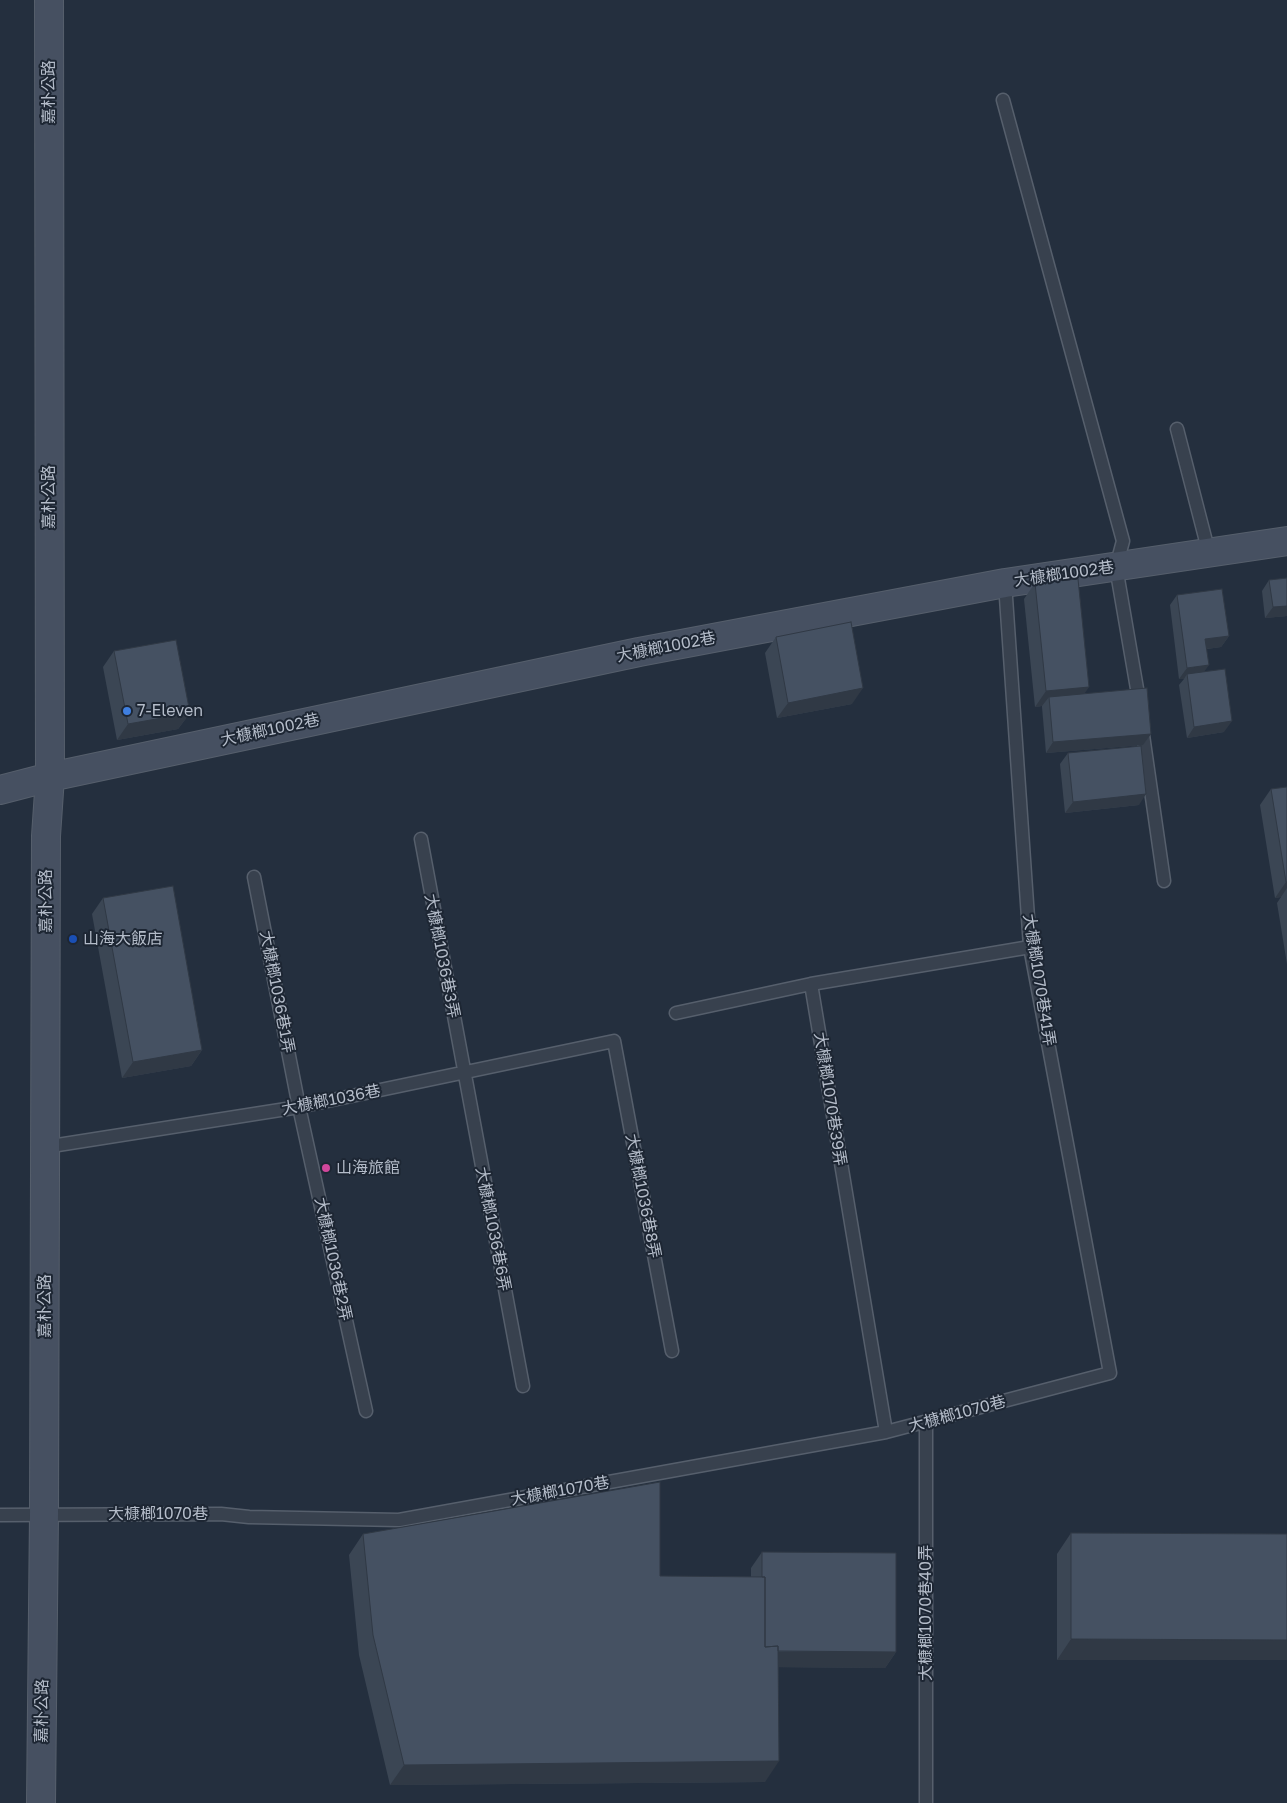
<!DOCTYPE html>
<html>
<head>
<meta charset="utf-8">
<style>
  body { margin:0 }
  canvas { display:block; background:#242f3e }
</style>
</head>
<body>
<canvas width="1287" height="1803"></canvas>
<script>
const context = document.querySelector('canvas').getContext('2d');
context.lineJoin = 'round';
function shape(rows) {
  const path = new Path2D();
  for (const r of rows) {
    path.moveTo(r[0], r[1]);
    for (let i = 2; i < r.length; i += 2) path.lineTo(r[i], r[i + 1]);
  }
  return path;
}
function strokePath(path, color, width, dash) {
  context.strokeStyle = color;
  context.lineWidth = width;
  context.lineCap = dash ? 'butt' : 'round';
  context.setLineDash(dash || []);
  context.stroke(path);
}
function fill(path, color) {
  context.fillStyle = color;
  context.fill(path, 'evenodd');
}
function drawText(font, color, halo, rows, align = 'center') {
  context.font = font + ' "Golos Text","Noto Sans TC",sans-serif';
  context.lineWidth = 4;
  context.setLineDash([]);
  context.textBaseline = 'middle';
  context.strokeStyle = halo;
  context.fillStyle = color;
  for (const [text, x, y, turn = 0] of rows) {
    context.save();
    context.translate(x, y);
    context.rotate((+turn || 0) * Math.PI / 180);
    context.textAlign = isNaN(turn) ? turn : align;
    if (halo) context.strokeText(text, 0, 0);
    context.fillText(text, 0, 0);
    context.restore();
  }
}
const lane = shape([
  [1003,100,1123,541,1116,567,1140,706],
  [1177,429,1209,553],
  [1142,728,1164,881],
  [421,839,523,1386],
  [254,877,299,1107,366,1411],
  [676,1013,811,984],
  [45,1147,299,1107,614,1041,672,1351],
  [886,1432,811,984,1030,947],
  [0,1515,221,1514,249,1517,399,1520,886,1432,1110,1373,1030,947,1005,583],
  [926,1803,926,1422]
]);
const secondary = shape([
  [0,790,50,777,639,652,1005,583,1287,541],
  [41,1803,44,1514,46,836,50,777,49,0]
]);
const wall = shape([
  [1269,580,1287,616,1265,618,1262,591],
  [1035,583,1085,693,1151,734,1143,745,1046,753,1042,707,1042,706,1035,707,1024,599],
  [1177,595,1229,636,1221,647,1207,649,1204,672,1224,732,1187,738,1179,685,1184,679,1179,679,1170,605],
  [776,637,852,704,777,718,765,653],
  [114,651,190,713,178,729,117,740,103,667],
  [1068,753,1139,805,1065,813,1060,764],
  [1287,787,1287,964,1277,903,1281,897,1275,898,1260,805,1271,789],
  [103,898,202,1050,191,1066,122,1078,92,914],
  [1071,1533,1287,1534,1287,1660,1057,1660,1057,1554],
  [363,1534,660,1576,751,1577,751,1568,762,1552,896,1652,885,1668,778,1667,765,1782,390,1785,359,1655,349,1555]
]);
const shadedWall = shape([
  [1287,606,1287,616,1265,618,1273,607],
  [1229,636,1221,647,1198,650,1205,639],
  [1209,665,1201,676,1187,674,1184,679,1179,679,1187,668],
  [1089,687,1078,703,1049,697,1042,706,1035,707,1046,691],
  [863,688,852,704,777,718,788,703],
  [190,713,178,729,117,740,128,724],
  [1232,721,1224,732,1187,738,1194,727],
  [1151,734,1143,745,1046,753,1053,742],
  [1146,794,1139,805,1065,813,1073,802],
  [1286,882,1287,882,1287,888,1281,897,1275,898],
  [202,1050,191,1066,122,1078,133,1062],
  [1071,1639,1287,1640,1287,1660,1057,1660],
  [761,1651,896,1652,885,1668,750,1667],
  [779,1761,765,1782,390,1785,404,1765]
]);
const building = shape([
  [1287,578,1287,606,1273,607,1269,580,1287,578],
  [1078,579,1089,687,1046,691,1035,583,1078,579],
  [1222,589,1229,636,1205,639,1209,665,1187,668,1177,595,1222,589],
  [851,622,863,688,788,703,776,637,851,622],
  [176,640,190,713,128,724,114,651,176,640],
  [1225,669,1232,721,1194,727,1187,674,1225,669],
  [1147,688,1151,734,1053,742,1049,697,1147,688],
  [1141,746,1146,794,1073,802,1068,753,1141,746],
  [1287,787,1287,882,1286,882,1271,789,1287,787],
  [173,886,202,1050,133,1062,103,898,173,886],
  [660,1482,660,1576,765,1577,765,1647,778,1646,779,1761,404,1765,373,1635,363,1534,660,1482],
  [1071,1533,1287,1534,1287,1640,1071,1639,1071,1533],
  [762,1552,896,1553,896,1652,778,1651,778,1646,765,1647,765,1577,762,1577,762,1552]
]);
const markers = [
  [127,711,5,"#3f7fe0"],
  [73,939,5,"#1a4fb4"],
  [326,1168,5,"#d1479c"]
];
const streetNames = [
  ["嘉朴公路",49,92,-90],
  ["嘉朴公路",49,497,-90],
  ["大槺榔1002巷",1064,574,-8],
  ["大槺榔1002巷",666,647,-11],
  ["大槺榔1002巷",270,730,-12],
  ["嘉朴公路",46,901,-90],
  ["大槺榔1036巷3弄",442,956,79],
  ["大槺榔1070巷41弄",1039,980,81],
  ["大槺榔1036巷1弄",277,992,79],
  ["大槺榔1070巷39弄",830,1099,81],
  ["大槺榔1036巷",331,1100,-11],
  ["大槺榔1036巷8弄",643,1196,79],
  ["大槺榔1036巷6弄",493,1229,79],
  ["大槺榔1036巷2弄",333,1259,78],
  ["嘉朴公路",45,1306,-90],
  ["大槺榔1070巷",957,1414,-15],
  ["大槺榔1070巷",560,1491,-10],
  ["大槺榔1070巷",158,1514],
  ["大槺榔1070巷40弄",926,1613,-90],
  ["嘉朴公路",42,1711,-89]
];
const poiNames = [
  ["7-Eleven",137,711],
  ["山海大飯店",83,939],
  ["山海旅館",336,1168]
];
strokePath(lane, '#565f6c', 15);
strokePath(secondary, '#565f6c', 30);
strokePath(lane, '#38414e', 12);
strokePath(secondary, '#465061', 28);
fill(wall, '#3b4654');
fill(shadedWall, '#303945');
fill(building, '#455162');
strokePath(building, '#303945', 1);
for (const [x, y, r, color] of markers) {
  const dot = new Path2D();
  dot.arc(x, y, r, 0, 2 * Math.PI);
  context.fillStyle = color;
  context.fill(dot);
  strokePath(dot, '#1d2633', 2);
}
drawText('16px', '#b4bcc9', '#1d2633', streetNames);
drawText('16px', '#b4bcc9', '#1d2633', poiNames, 'left');
</script>
</body>
</html>
